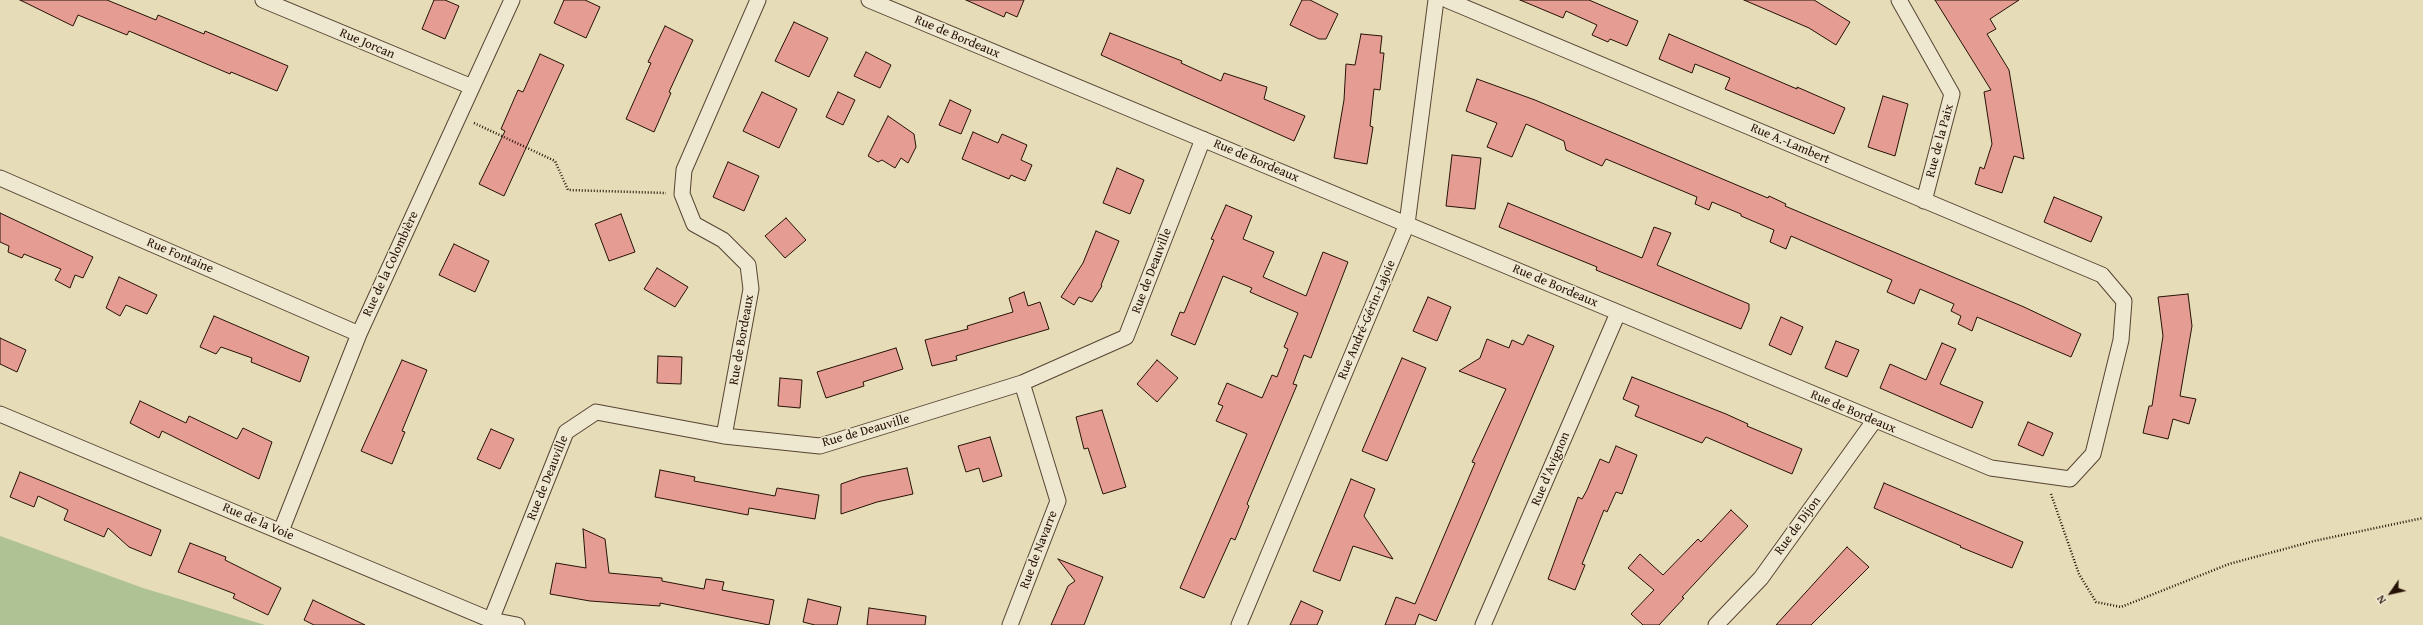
<!DOCTYPE html>
<html>
<head>
<meta charset="utf-8">
<style>
  body { margin:0 }
  #map { position:relative; width:2423px; height:625px; overflow:hidden; background:#e6dcb8; font-family:"Gentium Book Plus",serif }
  canvas { display:block }
  .north { position:absolute; left:2371px; top:573px; width:40px; height:40px; -webkit-text-stroke:3px #efe8d1; paint-order:stroke; rotate:236deg; font-size:11px; font-weight:700; line-height:16px; text-align:center; color:#261206 }
  .north::after { content:''; display:block; margin:auto; width:14px; height:18px; background:#261206; clip-path:polygon(50% 0,100% 100%,50% 72%,0 100%) }
</style>
</head>
<body>
<div id="map">
<canvas width="2423" height="625"></canvas>
<div class="north">N</div>
</div>
<script>
const context = document.querySelector('canvas').getContext('2d');
context.lineJoin = 'round';
function fill(path, color) {
  context.fillStyle = color;
  context.fill(path, 'evenodd');
}
function shape(rows) {
  const path = new Path2D();
  for (const r of rows) {
    path.moveTo(r[0], r[1]);
    for (let i = 2; i < r.length; i += 2) path.lineTo(r[i], r[i + 1]);
  }
  return path;
}
function strokePath(path, color, width, dash) {
  context.strokeStyle = color;
  context.lineWidth = width;
  context.lineCap = dash ? 'butt' : 'round';
  context.setLineDash(dash || []);
  context.stroke(path);
}
function drawText(font, color, halo, rows, align = 'center') {
  context.font = font + ' "Gentium Book Plus",serif';
  context.lineWidth = 3;
  context.setLineDash([]);
  context.textBaseline = 'middle';
  context.strokeStyle = halo;
  context.fillStyle = color;
  for (const [text, x, y, turn = 0] of rows) {
    context.save();
    context.translate(x, y);
    context.rotate((+turn || 0) * Math.PI / 180);
    context.textAlign = isNaN(turn) ? turn : align;
    if (halo) context.strokeText(text, 0, 0);
    context.fillText(text, 0, 0);
    context.restore();
  }
}
const green = shape([
  [0,536,143,588,265,625,0,625]
]);
const building = shape([
  [20,0,107,0,156,20,158,15,204,34,205,31,288,66,277,91,231,72,230,74,129,31,127,35,78,15,73,26,20,0],
  [434,0,445,0,459,6,445,39,422,29,434,0],
  [564,0,585,0,600,7,586,38,554,23,564,0],
  [966,0,1024,0,1017,17,1006,12,1004,17,966,0],
  [1302,0,1310,0,1338,14,1326,39,1319,39,1290,25,1302,0],
  [1520,0,1589,0,1638,21,1627,46,1610,39,1608,42,1592,35,1597,25,1566,11,1563,18,1520,0],
  [1744,0,1814,0,1850,22,1836,45,1809,28,1744,0],
  [1935,0,2019,0,1990,19,1996,29,1987,34,2009,70,2024,159,2014,156,2002,193,1975,184,1980,167,1984,169,1992,144,1984,92,1991,90,1935,0],
  [794,22,828,38,809,77,775,61,794,22],
  [665,26,693,40,669,92,671,93,654,132,626,119,651,63,648,62,665,26],
  [1110,33,1182,61,1181,63,1221,81,1224,73,1267,87,1264,99,1305,116,1294,141,1101,55,1110,33],
  [1361,34,1382,36,1380,53,1384,53,1380,90,1374,89,1370,126,1373,127,1367,164,1334,158,1344,100,1346,64,1355,65,1361,34],
  [1669,34,1797,89,1797,87,1845,108,1834,134,1725,89,1730,78,1695,64,1692,73,1659,59,1669,34],
  [866,52,891,65,880,88,854,76,866,52],
  [540,54,564,65,504,196,479,184,505,131,501,129,518,90,523,92,540,54],
  [1477,79,1535,100,1751,191,1768,198,1769,196,1786,204,1785,206,2024,307,2081,334,2071,357,1977,317,1972,331,1958,324,1961,316,1951,311,1954,304,1920,289,1914,304,1887,292,1892,280,1791,236,1786,249,1770,242,1774,230,1741,216,1741,214,1712,202,1709,210,1695,204,1697,197,1606,159,1602,166,1566,150,1564,141,1526,124,1512,157,1487,147,1497,123,1466,111,1477,79],
  [762,92,797,109,779,148,743,131,762,92],
  [838,92,855,100,843,125,826,117,838,92],
  [1883,96,1908,104,1895,156,1868,147,1883,96],
  [950,100,971,110,961,134,939,125,950,100],
  [888,116,914,134,916,147,908,163,901,158,895,168,882,160,878,162,868,156,888,116],
  [973,132,998,143,1002,134,1027,145,1021,160,1032,165,1025,181,1011,175,1009,179,962,159,973,132],
  [1452,155,1481,158,1475,209,1446,206,1452,155],
  [728,162,759,176,744,211,713,197,728,162],
  [1117,168,1144,180,1130,214,1103,203,1117,168],
  [2054,197,2102,217,2091,242,2044,222,2054,197],
  [1508,203,1642,258,1654,227,1671,233,1657,265,1749,304,1749,310,1741,329,1596,270,1597,267,1499,227,1508,203],
  [1226,205,1252,216,1243,239,1274,252,1263,277,1306,296,1323,252,1348,262,1311,358,1304,355,1293,384,1297,385,1247,504,1249,506,1235,540,1231,538,1204,598,1180,588,1247,434,1216,421,1223,406,1218,404,1227,383,1262,398,1272,375,1277,377,1288,349,1284,347,1298,313,1250,292,1252,288,1223,276,1195,345,1171,335,1180,312,1184,313,1214,240,1211,239,1226,205],
  [0,213,93,257,83,278,75,275,70,288,55,280,61,269,24,254,22,258,8,252,9,246,0,242,0,213],
  [621,214,635,252,609,261,595,224,621,214],
  [786,218,806,240,785,258,765,236,786,218],
  [1096,231,1119,241,1101,285,1102,286,1092,302,1079,297,1074,305,1061,297,1083,263,1096,231],
  [454,244,489,261,475,292,439,275,454,244],
  [657,268,688,287,675,307,644,289,657,268],
  [119,277,157,295,147,314,126,305,120,316,106,308,119,277],
  [1024,292,1028,306,1040,302,1049,329,956,356,957,360,932,366,925,340,968,329,967,326,1013,312,1009,298,1024,292],
  [2188,294,2192,326,2180,396,2196,399,2189,424,2173,419,2168,439,2143,433,2149,406,2152,406,2163,336,2158,297,2188,294],
  [1428,297,1451,307,1437,341,1413,331,1428,297],
  [214,316,309,357,300,382,251,362,252,358,221,347,216,354,200,347,214,316],
  [1781,317,1803,327,1791,355,1769,345,1781,317],
  [1528,335,1554,346,1436,621,1419,614,1415,625,1385,625,1396,597,1415,604,1475,463,1472,462,1506,389,1459,371,1480,358,1487,339,1509,348,1512,340,1523,345,1528,335],
  [0,338,26,350,17,372,0,364,0,338],
  [1836,341,1859,350,1847,377,1825,368,1836,341],
  [1942,343,1956,349,1940,384,1983,402,1972,428,1880,388,1890,364,1926,380,1942,343],
  [896,348,903,369,863,382,864,386,826,398,817,372,896,348],
  [658,356,682,357,681,384,657,383,658,356],
  [1402,358,1426,368,1387,461,1362,451,1402,358],
  [402,360,427,370,402,431,405,432,392,464,361,451,402,360],
  [1157,360,1178,378,1157,402,1137,384,1157,360],
  [1632,377,1726,414,1748,424,1747,426,1802,449,1792,474,1706,437,1702,443,1635,416,1639,406,1623,399,1632,377],
  [780,378,802,380,800,408,778,406,780,378],
  [140,401,186,423,189,416,237,439,243,428,272,442,259,479,162,431,159,438,130,423,140,401],
  [1102,410,1126,487,1103,494,1088,448,1084,449,1076,417,1102,410],
  [2028,422,2053,433,2043,456,2018,445,2028,422],
  [491,429,514,439,500,469,477,459,491,429],
  [990,437,1002,476,983,482,979,468,966,472,958,446,990,437],
  [1616,446,1637,455,1622,494,1616,492,1607,512,1604,510,1582,564,1585,565,1575,590,1548,579,1578,497,1582,499,1587,490,1600,459,1609,463,1616,446],
  [907,468,913,494,877,502,841,514,841,484,861,477,907,468],
  [660,470,695,477,694,481,775,496,777,488,819,495,815,519,749,508,748,515,655,497,660,470],
  [20,472,161,530,151,556,129,547,108,528,104,537,64,520,68,510,38,496,34,507,10,497,20,472],
  [1351,479,1375,489,1364,516,1393,559,1353,546,1340,581,1313,571,1351,479],
  [1884,483,2023,542,2012,568,1960,547,1961,546,1874,508,1884,483],
  [1731,510,1748,526,1682,597,1684,598,1659,625,1643,625,1631,614,1654,590,1628,568,1640,554,1663,575,1698,539,1701,542,1731,510],
  [583,529,605,539,609,573,662,578,662,581,704,589,706,579,724,582,722,590,774,600,769,625,660,603,660,606,590,601,550,594,556,563,586,568,583,529],
  [190,543,226,557,225,560,281,588,268,615,233,598,235,594,178,572,190,543],
  [1847,547,1869,567,1811,625,1776,625,1847,547],
  [1058,559,1103,577,1084,625,1051,625,1068,586,1075,581,1058,559],
  [808,599,841,607,837,625,815,625,803,622,808,599],
  [313,600,365,625,314,625,304,620,313,600],
  [1301,601,1323,611,1317,625,1290,625,1301,601],
  [869,608,926,616,925,625,867,625,869,608]
]);
const path = shape([
  [474,123,555,161,568,190,666,193],
  [2051,494,2079,574,2096,602,2121,607,2229,564,2314,541,2423,518]
]);
const street = shape([
  [263,0,472,87],
  [869,0,1991,468,2070,479,2093,454,2121,340,2124,301,2102,275,1447,0],
  [1899,0,1952,94,1924,201],
  [0,178,359,334],
  [0,414,491,620,517,625],
  [724,436,751,289,748,265,723,240,694,224,682,194,684,170,758,0],
  [281,531,359,334,512,0],
  [491,620,566,432,596,412,724,436,820,446,1022,383,1126,337,1203,139],
  [1010,625,1058,501,1022,383],
  [1239,625,1407,224,1436,0],
  [1483,625,1618,313],
  [1716,625,1761,578,1874,421]
]);
const streetNames = [
  ["Rue de Bordeaux",957,37,23],
  ["Rue Jorcan",367,44,23],
  ["Rue de la Paix",1940,141,-75],
  ["Rue A.-Lambert",1790,144,23],
  ["Rue de Bordeaux",1256,161,23],
  ["Rue Fontaine",180,256,23],
  ["Rue de la Colombière",391,264,-65],
  ["Rue de Deauville",1152,271,-69],
  ["Rue de Bordeaux",1555,286,23],
  ["Rue André-Gérin-Lajoie",1367,320,-67],
  ["Rue de Bordeaux",742,340,-80],
  ["Rue de Bordeaux",1853,412,23],
  ["Rue de Deauville",866,431,-16],
  ["Rue d'Avignon",1551,469,-67],
  ["Rue de Deauville",548,478,-68],
  ["Rue de la Voie",258,522,23],
  ["Rue de Dijon",1798,526,-54],
  ["Rue de Navarre",1039,550,-69]
];
fill(green, '#aec294');
fill(building, '#e59c93');
strokePath(building, '#261206', 1);
strokePath(street, '#564432', 17);
strokePath(path, '#261206', 2.5, [1, 2]);
strokePath(street, '#efe8d1', 15);
drawText('13px', '#261206', '#efe8d1', streetNames);
</script>
</body>
</html>
